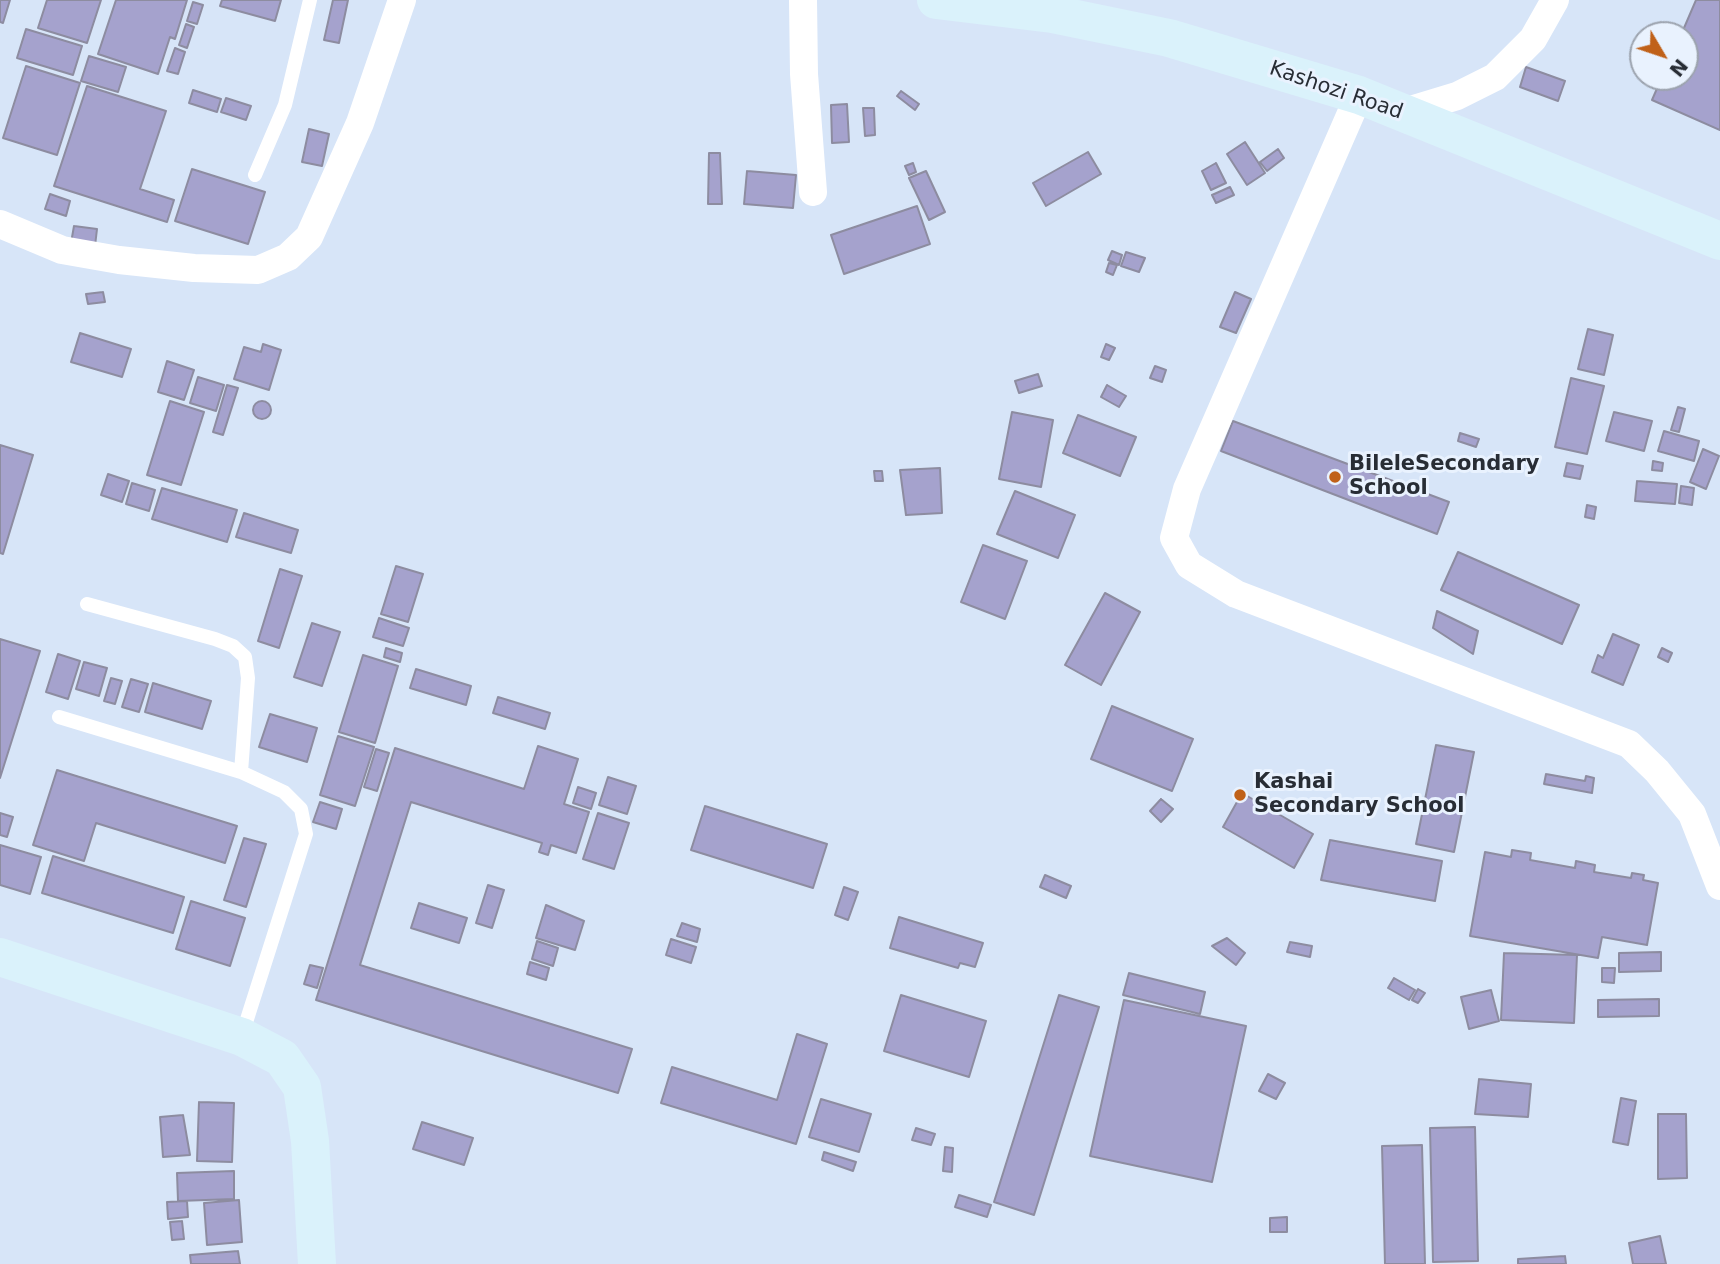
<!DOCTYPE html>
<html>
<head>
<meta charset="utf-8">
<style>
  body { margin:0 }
  #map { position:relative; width:1720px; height:1264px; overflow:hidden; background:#d7e5f8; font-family:"DejaVu Sans",sans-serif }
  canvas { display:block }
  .north { position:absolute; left:1629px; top:21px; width:70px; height:70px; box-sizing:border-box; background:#e9f2fe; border:2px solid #9ca3ae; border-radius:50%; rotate:129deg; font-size:19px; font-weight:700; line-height:28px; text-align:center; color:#282d35 }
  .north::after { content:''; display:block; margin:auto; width:24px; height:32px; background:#c06119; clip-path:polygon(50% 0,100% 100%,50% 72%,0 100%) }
</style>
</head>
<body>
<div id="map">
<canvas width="1720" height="1264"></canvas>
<div class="north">N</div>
</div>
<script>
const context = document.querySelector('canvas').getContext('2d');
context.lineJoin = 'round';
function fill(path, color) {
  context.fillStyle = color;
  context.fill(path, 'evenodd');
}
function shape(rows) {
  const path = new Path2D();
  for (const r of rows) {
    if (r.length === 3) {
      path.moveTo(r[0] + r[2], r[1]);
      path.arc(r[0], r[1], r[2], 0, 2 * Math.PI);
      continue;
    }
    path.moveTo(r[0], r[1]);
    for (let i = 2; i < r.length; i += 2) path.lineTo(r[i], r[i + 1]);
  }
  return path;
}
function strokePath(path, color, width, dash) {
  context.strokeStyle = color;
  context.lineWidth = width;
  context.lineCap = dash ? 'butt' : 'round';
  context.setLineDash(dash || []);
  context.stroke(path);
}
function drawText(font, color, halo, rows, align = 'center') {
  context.font = font + ' "DejaVu Sans",sans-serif';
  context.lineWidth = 6;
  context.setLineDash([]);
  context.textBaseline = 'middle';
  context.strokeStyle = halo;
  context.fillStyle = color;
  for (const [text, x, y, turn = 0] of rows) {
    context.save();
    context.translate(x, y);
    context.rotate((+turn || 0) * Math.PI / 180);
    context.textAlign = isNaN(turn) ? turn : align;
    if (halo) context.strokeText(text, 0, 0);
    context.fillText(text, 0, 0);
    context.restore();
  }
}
const building = shape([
  [0,0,10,0,3,23,0,22,0,0],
  [47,0,101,0,87,43,38,28,47,0],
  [116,0,187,0,175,39,170,37,158,74,98,54,116,0],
  [222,0,281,0,275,21,220,6,222,0],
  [333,0,348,0,339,43,324,40,333,0],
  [1696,0,1720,0,1720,130,1652,100,1662,77,1685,77,1685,35,1681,35,1696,0],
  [193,2,203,5,197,24,187,21,193,2],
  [186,24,194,27,187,48,179,45,186,24],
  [26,29,82,46,73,75,17,58,26,29],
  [175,48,185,52,178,74,167,71,175,48],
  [89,56,126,67,118,92,81,81,89,56],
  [26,66,80,83,57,155,3,138,26,66],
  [1526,67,1565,81,1558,101,1520,87,1526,67],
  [87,86,166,111,140,189,174,200,167,222,54,186,87,86],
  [193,90,221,99,217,112,189,103,193,90],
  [901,91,919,104,915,110,897,96,901,91],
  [226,98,251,106,246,120,221,112,226,98],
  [847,104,849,142,832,143,831,105,847,104],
  [863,108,874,108,875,135,865,136,863,108],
  [309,129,329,134,322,166,302,162,309,129],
  [1245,142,1265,173,1247,185,1227,154,1245,142],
  [1278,149,1284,158,1267,171,1260,162,1278,149],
  [1088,152,1101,174,1046,206,1033,183,1088,152],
  [709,153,720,153,722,204,708,204,709,153],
  [913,163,916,172,909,175,905,166,913,163],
  [1216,163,1226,183,1211,190,1202,171,1216,163],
  [192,169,265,192,248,244,175,221,192,169],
  [747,171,796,175,793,208,744,204,747,171],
  [926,171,945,212,929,220,909,178,926,171],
  [1230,187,1234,195,1216,203,1212,195,1230,187],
  [50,194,70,201,66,216,45,209,50,194],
  [917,206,930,244,844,274,831,235,917,206],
  [74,226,97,229,95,246,71,243,74,226],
  [1112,251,1122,255,1119,265,1108,260,1112,251],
  [1126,252,1145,258,1139,272,1121,266,1126,252],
  [1109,263,1117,265,1113,275,1106,272,1109,263],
  [103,292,105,302,88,304,86,294,103,292],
  [1235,292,1251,299,1236,333,1220,327,1235,292],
  [1588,329,1613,335,1604,375,1578,369,1588,329],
  [80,333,131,349,122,377,71,362,80,333],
  [263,344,281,350,269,390,234,379,244,347,261,352,263,344],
  [1106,344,1115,348,1109,360,1101,357,1106,344],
  [167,361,194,370,184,400,158,392,167,361],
  [1155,366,1166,370,1162,382,1150,378,1155,366],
  [1038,374,1042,386,1019,393,1015,381,1038,374],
  [198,377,224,385,216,411,190,403,198,377],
  [1571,378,1604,386,1587,454,1555,447,1571,378],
  [227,385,238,388,223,435,213,432,227,385],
  [1107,385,1126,396,1119,407,1101,397,1107,385],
  [170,401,204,412,181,485,147,475,170,401],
  [262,410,9],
  [1678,407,1685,409,1679,432,1671,430,1678,407],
  [1012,412,1053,420,1041,487,999,479,1012,412],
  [1614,412,1652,421,1644,451,1606,441,1614,412],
  [1078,415,1136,437,1120,476,1063,453,1078,415],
  [1233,421,1449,502,1437,534,1221,451,1233,421],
  [1664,431,1699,441,1694,461,1658,451,1664,431],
  [1460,433,1479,439,1476,447,1458,441,1460,433],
  [0,445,33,455,3,554,0,553,0,445],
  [1703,449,1719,456,1706,489,1690,482,1703,449],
  [1653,461,1663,463,1662,471,1652,470,1653,461],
  [1567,463,1583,466,1580,479,1564,476,1567,463],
  [940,468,942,513,906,515,900,470,940,468],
  [874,471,882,471,883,481,875,481,874,471],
  [108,474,129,481,122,502,101,495,108,474],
  [1637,481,1677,484,1675,504,1635,501,1637,481],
  [132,483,155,490,149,511,126,504,132,483],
  [1681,486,1694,488,1692,505,1679,503,1681,486],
  [162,488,237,510,227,542,152,519,162,488],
  [1015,491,1075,515,1058,558,997,534,1015,491],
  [1587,505,1596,507,1594,519,1585,517,1587,505],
  [244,513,298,530,291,553,236,537,244,513],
  [983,545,1027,561,1005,619,961,602,983,545],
  [1458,552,1579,605,1562,644,1441,590,1458,552],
  [396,566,423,574,408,622,381,614,396,566],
  [280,569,302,576,279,648,258,641,280,569],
  [1105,593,1140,612,1101,685,1065,665,1105,593],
  [1437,611,1478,631,1473,654,1433,628,1437,611],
  [379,618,409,628,403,646,373,637,379,618],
  [312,623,340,632,322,686,294,677,312,623],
  [1613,634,1639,645,1623,685,1592,672,1598,655,1603,658,1613,634],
  [0,639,40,651,0,778,0,639],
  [386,648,402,653,400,662,384,657,386,648],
  [1662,648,1672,653,1668,662,1658,657,1662,648],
  [58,654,80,661,68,699,46,692,58,654],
  [363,655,398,666,375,743,339,732,363,655],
  [84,662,107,668,99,696,76,689,84,662],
  [416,669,471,686,466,705,410,688,416,669],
  [111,678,122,681,115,704,104,701,111,678],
  [131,679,148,684,139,712,122,707,131,679],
  [153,683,211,701,202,729,145,712,153,683],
  [498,697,550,713,545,729,493,713,498,697],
  [1112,706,1193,739,1172,791,1091,759,1112,706],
  [270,714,317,728,307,762,259,747,270,714],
  [338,736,374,747,355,806,320,795,338,736],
  [1436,745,1474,752,1454,852,1416,844,1436,745],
  [538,746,578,759,564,804,589,812,576,853,551,845,548,855,539,852,542,843,411,802,360,965,632,1049,618,1093,316,1000,395,748,524,789,538,746],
  [376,749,389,753,377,791,364,787,376,749],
  [57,770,237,826,225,863,96,823,84,861,33,845,57,770],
  [1546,774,1585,781,1586,776,1594,778,1592,793,1544,784,1546,774],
  [608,777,636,786,627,814,599,805,608,777],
  [578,787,596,793,591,809,573,803,578,787],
  [1242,793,1313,834,1294,868,1223,827,1242,793],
  [1161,799,1173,809,1161,822,1150,811,1161,799],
  [320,802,342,809,336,829,313,822,320,802],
  [705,806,827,844,813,888,691,850,705,806],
  [0,813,13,817,7,837,0,835,0,813],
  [598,813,629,823,614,869,583,859,598,813],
  [244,838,266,844,246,907,224,900,244,838],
  [1330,840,1442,861,1435,901,1321,880,1330,840],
  [0,845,41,857,30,894,0,885,0,845],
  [1512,850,1531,853,1530,860,1575,868,1576,861,1595,865,1594,872,1631,878,1632,873,1644,875,1643,880,1658,883,1647,945,1602,937,1598,958,1470,936,1485,852,1511,857,1512,850],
  [53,856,184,897,173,933,42,893,53,856],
  [1045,875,1071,886,1066,898,1040,887,1045,875],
  [488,885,504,890,492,928,476,923,488,885],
  [844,887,858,892,848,920,835,915,844,887],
  [191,901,245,918,230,966,176,949,191,901],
  [419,903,467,918,459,943,411,928,419,903],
  [546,905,584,921,575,950,536,938,546,905],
  [899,917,983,943,975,967,960,963,958,968,890,948,899,917],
  [682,923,700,929,697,942,677,936,682,923],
  [1227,938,1245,953,1236,965,1212,946,1227,938],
  [671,939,696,947,691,963,666,955,671,939],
  [537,941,558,948,553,966,532,959,537,941],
  [1290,942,1312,946,1310,957,1287,952,1290,942],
  [1661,952,1661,971,1619,972,1619,953,1661,952],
  [1504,953,1577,955,1574,1023,1501,1020,1504,953],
  [530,962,549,968,546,980,527,974,530,962],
  [310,965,323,968,317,988,304,984,310,965],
  [1602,968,1615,968,1614,983,1602,982,1602,968],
  [1129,973,1205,992,1200,1014,1123,995,1129,973],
  [1394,978,1415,990,1409,1000,1388,988,1394,978],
  [1418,989,1425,993,1418,1003,1412,1000,1418,989],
  [1491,990,1499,1021,1469,1029,1461,997,1491,990],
  [901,995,986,1021,969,1077,884,1051,901,995],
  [1059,995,1099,1007,1034,1215,994,1202,1059,995],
  [1659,999,1659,1016,1598,1017,1598,1000,1659,999],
  [1124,1000,1246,1026,1212,1182,1090,1156,1124,1000],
  [797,1034,827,1044,796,1144,661,1103,672,1067,777,1100,797,1034],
  [1268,1074,1285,1083,1276,1099,1259,1091,1268,1074],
  [1479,1079,1531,1084,1528,1117,1475,1114,1479,1079],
  [1621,1098,1636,1101,1628,1145,1613,1142,1621,1098],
  [821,1099,871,1114,859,1152,809,1137,821,1099],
  [199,1102,234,1103,232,1162,197,1161,199,1102],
  [1658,1114,1686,1114,1687,1178,1658,1179,1658,1114],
  [183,1115,190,1155,163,1157,160,1117,183,1115],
  [422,1122,473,1138,464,1165,413,1149,422,1122],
  [1475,1127,1478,1261,1433,1262,1430,1128,1475,1127],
  [916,1128,935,1134,931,1145,912,1140,916,1128],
  [1422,1145,1425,1264,1385,1264,1382,1146,1422,1145],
  [945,1147,953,1148,952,1172,943,1171,945,1147],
  [824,1152,856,1162,853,1171,822,1160,824,1152],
  [234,1171,234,1199,178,1201,177,1173,234,1171],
  [959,1195,991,1205,987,1217,955,1207,959,1195],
  [239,1200,242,1242,207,1245,204,1203,239,1200],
  [187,1201,188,1217,168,1219,167,1202,187,1201],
  [1287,1217,1287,1232,1270,1232,1270,1218,1287,1217],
  [182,1221,184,1239,172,1240,170,1222,182,1221],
  [1660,1236,1666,1264,1633,1264,1629,1243,1660,1236],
  [238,1251,240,1264,191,1264,190,1255,238,1251],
  [1565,1256,1566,1264,1518,1264,1518,1259,1565,1256]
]);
const lane = shape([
  [255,175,285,105,310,0],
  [87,604,215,639,233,646,245,657,248,678,241,772],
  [59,717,241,772,284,792,301,809,306,834,242,1035]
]);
const street = shape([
  [803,0,804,74,813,192],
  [1359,95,1187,489,1174,538,1189,565,1236,594,1629,744,1657,771,1692,814,1720,886],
  [1401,113,1457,96,1495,77,1533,39,1555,0],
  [0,224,62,250,119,260,194,268,258,270,288,257,309,237,360,123,402,0]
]);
const secondary = shape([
  [936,0,1052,14,1169,38,1359,95,1720,241],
  [0,957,242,1037,282,1058,302,1087,310,1141,317,1264]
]);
const markers = [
  [1335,477,7,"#c06119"],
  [1240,795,7,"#c06119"]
];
const streetNames = [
  ["Kashozi Road",1336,91,19]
];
const poiNames = [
  ["BileleSecondary",1349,465],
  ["School",1349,489],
  ["Kashai",1254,783],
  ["Secondary School",1254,807]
];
fill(building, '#a5a2cd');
strokePath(building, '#8d8ca0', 2);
strokePath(lane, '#fff', 14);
strokePath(street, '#fff', 28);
strokePath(secondary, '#daf2fb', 38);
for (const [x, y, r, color] of markers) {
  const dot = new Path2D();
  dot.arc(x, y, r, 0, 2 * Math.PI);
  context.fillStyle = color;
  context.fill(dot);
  strokePath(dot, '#e9f2fe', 2.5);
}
drawText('21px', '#282d35', '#e9f2fe', streetNames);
drawText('bold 21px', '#282d35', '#e9f2fe', poiNames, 'left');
</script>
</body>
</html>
